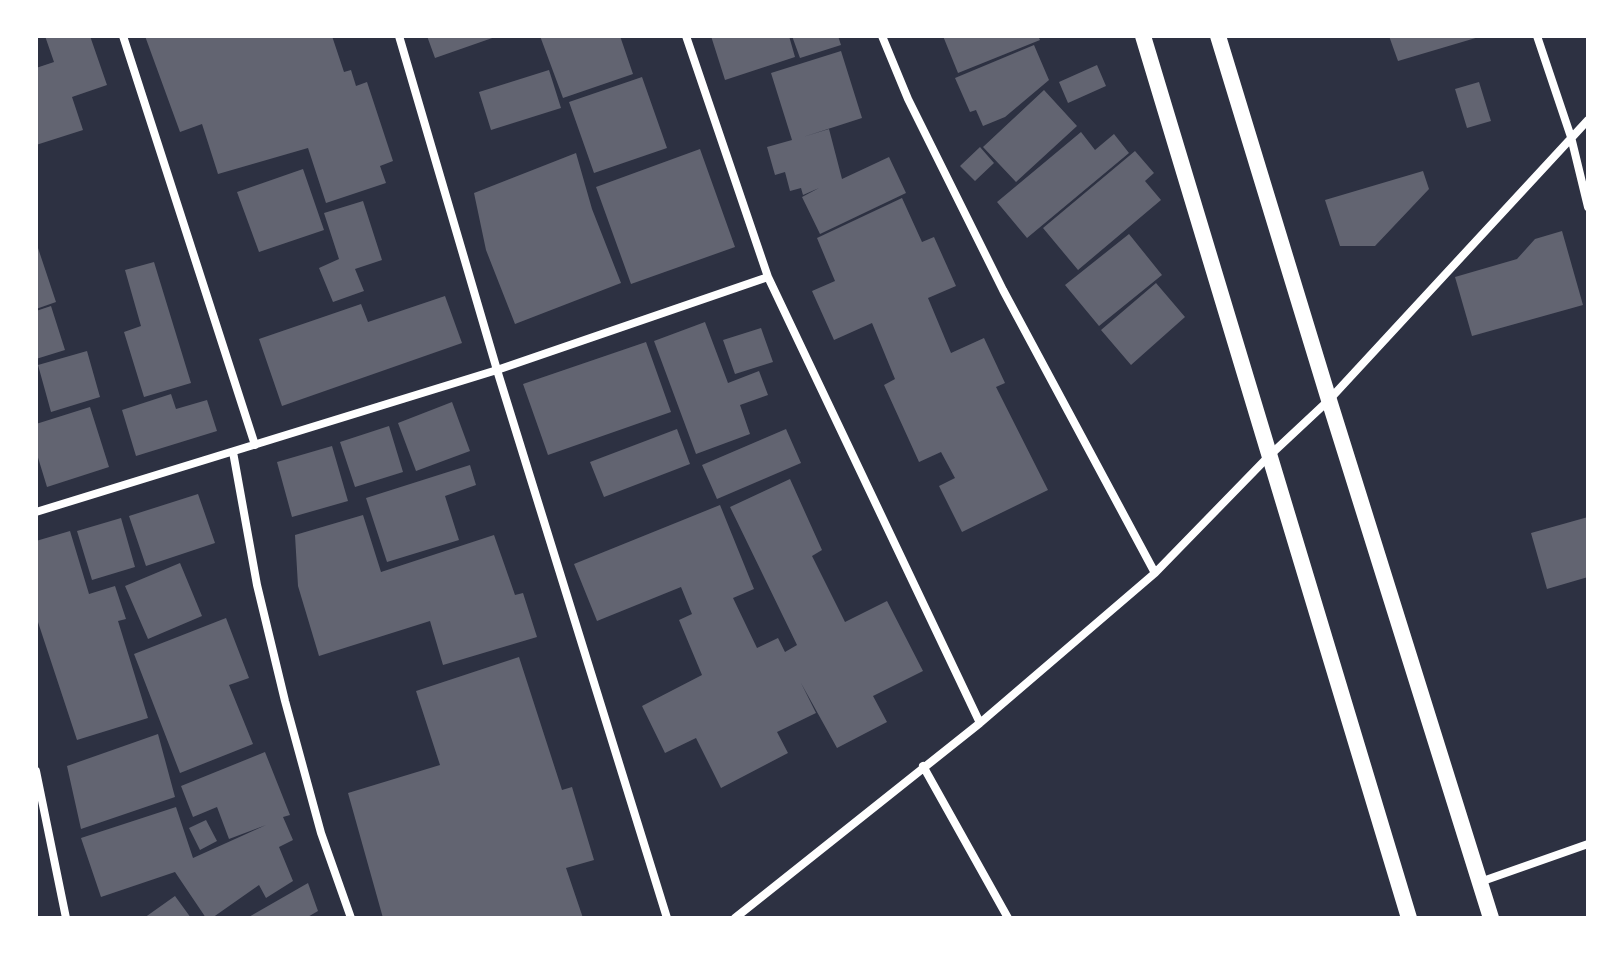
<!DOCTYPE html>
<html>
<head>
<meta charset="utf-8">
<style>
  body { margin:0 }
  #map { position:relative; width:1624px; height:954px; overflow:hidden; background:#2d3142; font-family:Jost,sans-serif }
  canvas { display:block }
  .frame { position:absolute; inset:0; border:38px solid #fff; pointer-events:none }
</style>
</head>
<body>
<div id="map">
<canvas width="1624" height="954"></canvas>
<div class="frame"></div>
</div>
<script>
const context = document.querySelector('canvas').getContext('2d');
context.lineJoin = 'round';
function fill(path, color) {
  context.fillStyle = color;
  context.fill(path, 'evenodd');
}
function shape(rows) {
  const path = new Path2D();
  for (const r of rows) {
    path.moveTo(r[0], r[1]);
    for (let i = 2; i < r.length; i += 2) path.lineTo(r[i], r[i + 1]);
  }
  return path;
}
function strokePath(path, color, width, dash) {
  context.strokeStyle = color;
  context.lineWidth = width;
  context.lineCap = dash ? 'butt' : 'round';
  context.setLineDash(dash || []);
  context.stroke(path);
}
const building = shape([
  [45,36,90,36,107,85,72,97,83,130,36,145,36,68,54,62],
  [145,36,332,36,344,72,351,70,356,86,367,82,393,161,380,166,386,183,326,203,308,148,218,174,202,124,180,132],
  [427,36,498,36,435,58],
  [540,36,620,36,633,74,563,98],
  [711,36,789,36,795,57,725,80],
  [792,36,838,36,841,45,800,58],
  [943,36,1038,36,1040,40,958,73],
  [1389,36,1479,36,1479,37,1398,61],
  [1034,45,1049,80,1005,117,983,126,976,110,970,112,955,78],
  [841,51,862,118,803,137,829,129,842,179,889,157,906,193,820,234,802,197,819,188,803,195,801,188,790,191,785,172,775,175,767,147,792,140,771,73],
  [1097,65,1106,86,1068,103,1059,82],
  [549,70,561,108,491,130,479,92],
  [642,77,667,148,594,173,569,102],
  [1479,82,1491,121,1467,128,1455,89],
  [1044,90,1077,126,1016,182,983,147],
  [1081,132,1095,150,1114,134,1129,153,1027,238,997,202],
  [980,147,994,163,975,181,960,166],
  [700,149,735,247,631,284,596,187],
  [1135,151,1154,173,1145,181,1161,200,1078,270,1043,228],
  [576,153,592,209,621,283,515,324,486,250,474,193],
  [303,169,324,230,259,252,237,192],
  [1423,171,1429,189,1375,246,1340,246,1325,200],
  [902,198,922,242,934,237,956,286,928,298,951,353,984,338,1005,383,996,387,1048,490,962,532,939,486,955,478,941,452,919,462,884,385,895,379,872,323,834,340,812,291,835,281,817,238],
  [363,201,382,260,355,269,364,291,333,302,319,268,339,259,324,213],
  [1562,231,1583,305,1472,336,1455,277,1517,259,1535,239],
  [1129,234,1162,275,1099,326,1065,285],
  [36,242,56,302,36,309],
  [154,262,191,383,144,397,124,332,141,326,125,270],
  [1156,283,1185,317,1131,365,1101,330],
  [445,296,462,343,282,406,259,339,361,304,368,322],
  [51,306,65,350,36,359,36,311],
  [705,322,728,383,759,371,768,395,740,405,750,434,696,454,654,341],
  [761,328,773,362,735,374,723,340],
  [646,342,671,412,548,455,523,384],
  [87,351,100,397,51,412,38,365],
  [171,394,176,409,207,400,217,431,136,456,122,410],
  [452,402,470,451,416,471,398,423],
  [90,407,109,467,47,487,36,451,36,424],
  [389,426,403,472,355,487,340,442],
  [677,429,690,464,604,497,590,462],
  [786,429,801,463,717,499,702,465],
  [332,446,348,501,292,517,277,462],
  [470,465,476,485,445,496,459,540,387,562,366,498],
  [790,479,822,550,812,556,845,622,887,601,923,671,873,696,887,722,837,748,801,683,816,713,777,732,788,753,721,788,696,738,665,753,642,706,702,675,679,620,692,614,681,587,597,621,574,564,720,505,754,589,733,598,757,648,778,638,785,652,797,645,730,507],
  [198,494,215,543,146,566,129,516],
  [363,515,381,572,494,535,515,595,523,593,537,637,443,665,430,621,319,656,298,586,295,535],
  [1588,517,1588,577,1547,589,1531,533],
  [121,518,135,567,92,580,77,531],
  [70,531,89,594,115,586,126,619,118,621,148,718,77,740,36,616,36,541],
  [180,563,202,616,148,639,125,586],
  [226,618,249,678,229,685,253,744,180,773,134,654],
  [519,657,562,790,572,787,594,860,566,868,583,918,383,918,348,793,440,765,416,691],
  [158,734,175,797,81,829,67,766],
  [265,752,290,815,283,817,293,840,279,847,293,881,266,898,259,885,212,918,206,918,175,872,101,897,81,838,176,807,193,858,266,825,229,839,217,807,193,817,181,786],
  [206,820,217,841,200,850,189,828],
  [308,883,318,911,306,918,247,918],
  [175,896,191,918,144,918]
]);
const minor = shape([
  [123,36,255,445],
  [399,36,497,370,667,918],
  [686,36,768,277,980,723],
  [882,36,908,99,1003,290,1155,573],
  [1537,36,1571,137,1588,207],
  [233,452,257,585,285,701,321,833,351,918],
  [36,512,497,370,768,277],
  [923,766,1008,918],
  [36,771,66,918],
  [1480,882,1588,844],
  [735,918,980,723,1155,573,1268,457,1329,400,1588,120]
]);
const secondary = shape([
  [1143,36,1409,918],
  [1218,36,1329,400,1491,918]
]);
fill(building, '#626471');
strokePath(minor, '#fff', 8);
strokePath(secondary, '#fff', 16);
</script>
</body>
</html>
